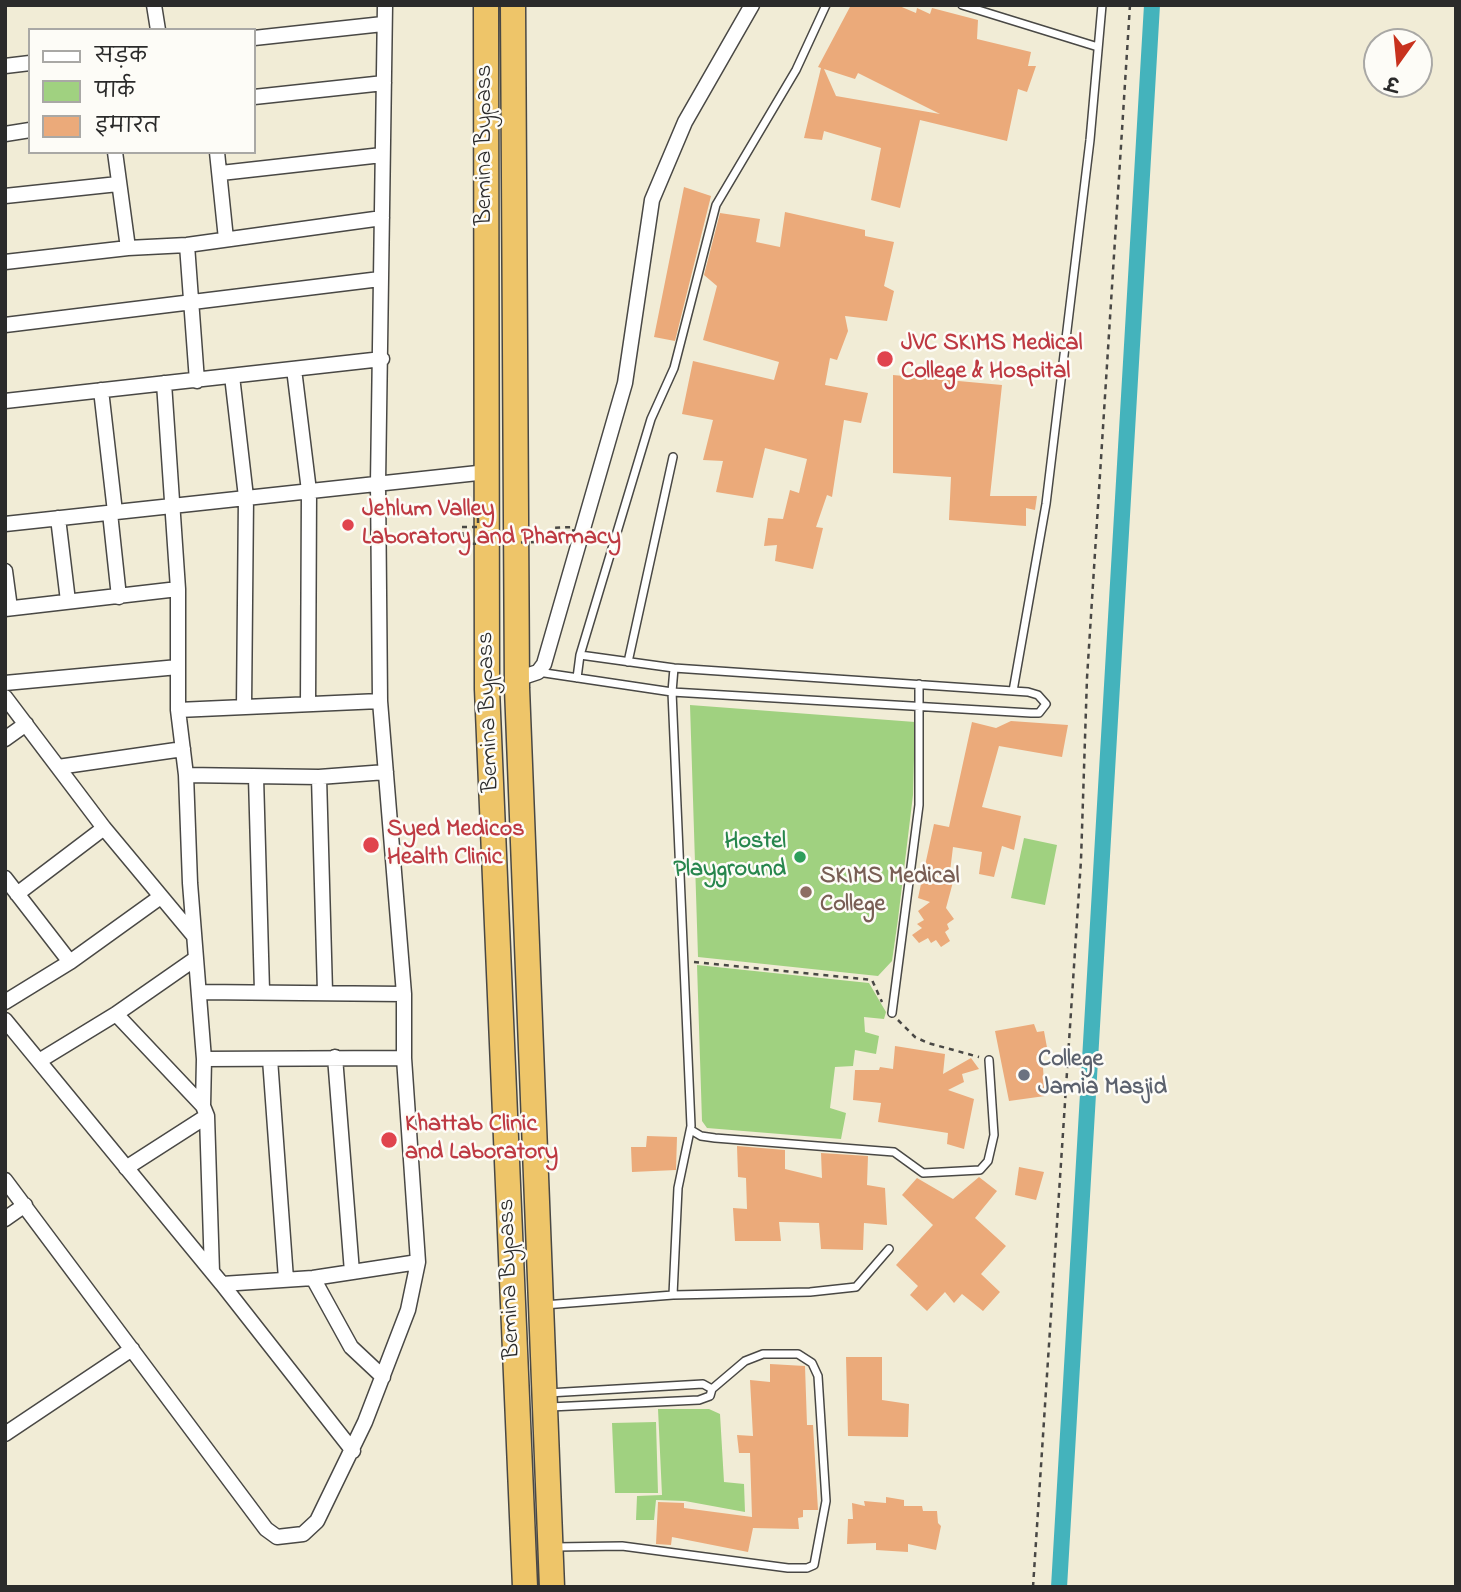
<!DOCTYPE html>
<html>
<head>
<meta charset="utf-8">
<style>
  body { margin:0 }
  #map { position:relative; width:1461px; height:1592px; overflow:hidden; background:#f1ecd6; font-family:"Indie Flower","Playpen Sans Deva",sans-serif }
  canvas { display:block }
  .frame { position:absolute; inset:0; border:7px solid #2b2b2b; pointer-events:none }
  .legend { position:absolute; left:28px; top:28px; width:228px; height:126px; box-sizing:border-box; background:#fdfcf7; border:2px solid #a9a8a5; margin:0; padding:9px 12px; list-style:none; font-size:21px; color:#2b2b2b }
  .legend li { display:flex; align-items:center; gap:14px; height:35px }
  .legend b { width:35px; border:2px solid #a9a8a5 }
  .north { position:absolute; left:1363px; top:28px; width:70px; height:70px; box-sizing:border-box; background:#fdfcf7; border:2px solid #a9a8a5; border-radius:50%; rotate:195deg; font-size:19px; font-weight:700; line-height:28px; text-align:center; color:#2b2b2b }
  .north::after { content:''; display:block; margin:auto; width:24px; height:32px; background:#c8321e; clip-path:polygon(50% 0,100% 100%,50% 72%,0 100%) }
</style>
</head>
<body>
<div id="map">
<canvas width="1461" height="1592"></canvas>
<div class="frame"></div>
<ul class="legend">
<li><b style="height:9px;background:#fff"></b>सड़क</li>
<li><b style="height:19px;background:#a0d180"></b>पार्क</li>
<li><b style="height:19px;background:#ebaa7a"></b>इमारत</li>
</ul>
<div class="north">उ</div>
</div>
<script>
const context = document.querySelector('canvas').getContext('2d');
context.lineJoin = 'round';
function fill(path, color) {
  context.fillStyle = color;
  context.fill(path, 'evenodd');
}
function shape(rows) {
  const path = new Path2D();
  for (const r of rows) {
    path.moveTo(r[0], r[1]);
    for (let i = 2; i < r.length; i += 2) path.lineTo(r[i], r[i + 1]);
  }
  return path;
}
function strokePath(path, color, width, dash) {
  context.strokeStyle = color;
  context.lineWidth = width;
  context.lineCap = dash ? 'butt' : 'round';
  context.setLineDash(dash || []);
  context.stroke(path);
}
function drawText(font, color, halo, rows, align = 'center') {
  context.font = font + ' "Indie Flower",sans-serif';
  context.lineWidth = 5;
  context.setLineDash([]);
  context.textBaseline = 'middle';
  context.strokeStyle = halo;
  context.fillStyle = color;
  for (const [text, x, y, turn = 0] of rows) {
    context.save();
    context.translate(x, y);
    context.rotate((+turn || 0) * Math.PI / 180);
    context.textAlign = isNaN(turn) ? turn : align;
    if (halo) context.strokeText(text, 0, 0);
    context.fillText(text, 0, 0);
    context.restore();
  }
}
const green = shape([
  [690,705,915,722,913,795,898,919,892,961,878,976,698,957],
  [1024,838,1057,845,1045,905,1011,898],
  [697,965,869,983,886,1012,884,1019,864,1017,865,1032,879,1036,876,1054,855,1050,853,1066,835,1067,830,1108,846,1113,841,1139,707,1128,702,1121],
  [658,1409,709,1409,720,1414,724,1482,744,1484,745,1512,685,1501,656,1500,654,1520,636,1520,637,1496,662,1495],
  [656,1422,658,1493,615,1493,612,1423]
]);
const canal = shape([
  [1059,1587,1152,5]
]);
const building = shape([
  [851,5,897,5,916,13,917,8,930,14,932,8,978,20,977,39,1031,52,1028,66,1036,66,1027,92,1018,89,1007,141,920,120,900,208,871,200,881,148,824,131,822,140,804,138,821,68,818,67],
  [824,69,855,79,858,73,940,114,836,96],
  [684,187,711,196,675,341,654,337],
  [785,212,865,230,865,236,894,242,884,286,894,291,887,321,845,316,848,331,837,360,830,358,825,385,868,393,861,423,844,420,832,497,827,495,816,527,823,528,813,569,775,561,777,545,764,546,768,518,783,519,790,490,799,493,807,459,765,448,753,498,716,492,723,461,703,460,713,420,682,414,693,361,774,380,779,362,703,340,717,286,704,275,720,213,760,219,756,242,780,247],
  [893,375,1002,385,990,496,1037,496,1035,510,1026,508,1026,526,949,520,951,477,893,473],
  [1011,721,1068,725,1062,757,999,746,982,807,1021,816,1014,850,1002,846,994,877,979,874,982,852,953,847,949,880,953,882,946,908,954,919,947,924,949,929,945,932,950,941,941,947,936,940,931,943,928,938,919,943,912,935,922,928,917,924,924,920,918,911,930,902,918,898,934,824,949,827,972,722,996,728],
  [1034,1024,1037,1032,1044,1031,1048,1053,1042,1054,1045,1096,1009,1101,995,1031],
  [895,1046,945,1054,943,1074,971,1058,979,1069,962,1074,964,1082,948,1090,974,1099,964,1149,947,1144,948,1133,878,1122,881,1103,853,1100,855,1070,879,1070,880,1067,893,1069],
  [647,1136,677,1137,676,1170,632,1172,631,1147,646,1147],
  [737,1146,785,1150,785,1169,822,1178,821,1153,868,1156,867,1185,885,1188,887,1225,864,1223,863,1250,821,1249,819,1223,779,1222,781,1241,735,1241,733,1208,747,1209,746,1178,738,1177],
  [1019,1167,1044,1172,1036,1200,1015,1195],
  [979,1177,997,1191,975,1218,1006,1246,981,1274,1000,1292,983,1311,962,1294,954,1303,945,1292,927,1311,910,1295,918,1286,896,1265,933,1225,902,1195,917,1178,953,1199],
  [846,1357,882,1357,882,1400,909,1404,908,1437,848,1436],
  [770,1364,805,1366,807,1425,813,1425,818,1510,803,1510,803,1517,798,1518,799,1529,753,1528,748,1552,672,1537,671,1545,656,1544,658,1502,684,1503,684,1508,752,1517,750,1453,739,1453,737,1435,753,1436,750,1380,770,1382],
  [886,1497,904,1500,904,1506,922,1506,923,1511,937,1511,938,1523,941,1526,936,1550,908,1544,908,1552,876,1550,876,1543,847,1544,848,1519,853,1519,852,1503,865,1506,864,1501,886,1503]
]);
const path = shape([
  [694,962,872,980,882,1002],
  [898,1020,915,1037,928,1043,979,1057],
  [1033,1587,1081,860,1087,678,1130,5]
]);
const service = shape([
  [962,5,1098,47],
  [628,662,673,457],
  [538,672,672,692,1031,713,1039,713,1046,704,1038,695,1028,692,674,668,580,655],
  [577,678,580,655,651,419,674,368,716,205,796,70,826,5],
  [1013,691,1046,504,1090,140,1102,5],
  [892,1013,919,805,919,684],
  [691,1130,701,1136,715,1138,894,1152,923,1173,980,1170,988,1161,994,1135,989,1060],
  [673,1295,678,1188,691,1126,672,692,674,668],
  [544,1305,673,1295,810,1292,856,1287,889,1249],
  [548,1393,703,1384,712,1389,710,1396,699,1400,550,1407],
  [556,1547,622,1546,788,1568,807,1568,814,1565,826,1501,818,1376,812,1363,798,1354,763,1354,745,1361,712,1389]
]);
const minor = shape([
  [154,5,158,30],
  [254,38,383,24],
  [5,66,30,63],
  [254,97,384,83],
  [5,134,30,130],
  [115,152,128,248,187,245,382,218],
  [217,152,226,239],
  [221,173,382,155],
  [5,196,118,184],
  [187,245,197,381],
  [5,262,128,248],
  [5,325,380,279],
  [294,369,309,491,308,704],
  [232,376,246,497,244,707],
  [164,383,178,589,178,710,186,775,190,883,204,1059,203,1106,207,1116,212,1272],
  [101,390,115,512],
  [5,401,382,359],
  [110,513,119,597],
  [58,518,68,601],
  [5,524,487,472],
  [5,571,10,608],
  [5,609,178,589],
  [517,679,538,672,544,664,625,383,652,200,685,122,752,5],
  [5,683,178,667],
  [5,697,104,828,194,936],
  [178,710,380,701],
  [5,739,26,724],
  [58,767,183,749],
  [186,775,319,777,386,772],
  [256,777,262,991],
  [319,777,325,992],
  [5,878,70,962],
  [17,894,104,828],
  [199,992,404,994],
  [5,1002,70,962,159,898],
  [116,1014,203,1106],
  [5,1020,222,1284,353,1451],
  [335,1057,352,1272],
  [204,1059,404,1058],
  [270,1059,286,1279],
  [39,1061,116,1014,195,959],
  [126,1168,207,1116],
  [5,1180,266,1529,277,1537,303,1534,317,1521,365,1422,408,1310,418,1262,404,1058,404,994,380,701,378,483,385,5],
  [5,1219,25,1205],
  [313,1278,351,1347,383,1377],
  [222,1284,313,1278,418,1262],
  [5,1434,132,1349]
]);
const trunk = shape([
  [486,5,487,689,525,1587],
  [513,5,517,688,552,1587]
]);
const pathBridge = shape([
  [478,518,478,527,462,527,463,544,574,541,573,527,551,528]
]);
const markers = [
  [885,359,9,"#e0444e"],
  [348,525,7,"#e0444e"],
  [371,845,9,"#e0444e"],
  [800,857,7,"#2e9e5b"],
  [806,892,7,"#8d6e63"],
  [1024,1075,7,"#6b7280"],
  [389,1140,9,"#e0444e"]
];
const streetNames = [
  ["Bemina Bypass",486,145,-90],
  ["Bemina Bypass",490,712,-92],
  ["Bemina Bypass",511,1279,-92]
];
const healthNames = [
  ["JVC SKIMS Medical",901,345],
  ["College & Hospital",901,373],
  ["Jehlum Valley",362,511],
  ["Laboratory and Pharmacy",362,539],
  ["Syed Medicos",387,831],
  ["Health Clinic",387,859],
  ["Khattab Clinic",405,1126],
  ["and Laboratory",405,1154]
];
const leisureNames = [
  ["Hostel",786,843],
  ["Playground",786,871]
];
const educationNames = [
  ["SKIMS Medical",820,878],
  ["College",820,906]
];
const worshipNames = [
  ["College",1038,1061],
  ["Jamia Masjid",1038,1089]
];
fill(green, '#a0d180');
strokePath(canal, '#44b3bc', 16);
fill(building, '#ebaa7a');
strokePath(service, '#494845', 10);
strokePath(minor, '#494845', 17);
strokePath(trunk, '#494845', 27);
strokePath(path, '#494845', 2.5, [5, 5]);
strokePath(service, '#fff', 7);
strokePath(minor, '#fff', 14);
strokePath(trunk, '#eec569', 24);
strokePath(pathBridge, '#494845', 2.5, [5, 5]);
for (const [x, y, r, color] of markers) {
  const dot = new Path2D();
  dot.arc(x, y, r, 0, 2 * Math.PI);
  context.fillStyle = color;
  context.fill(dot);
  strokePath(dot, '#fdfcf7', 2.5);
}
drawText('24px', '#2b2b2b', '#fdfcf7', streetNames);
drawText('bold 24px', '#be3a42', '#fdfcf7', healthNames, 'left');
drawText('bold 24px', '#27864d', '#fdfcf7', leisureNames, 'right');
drawText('bold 24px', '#785e54', '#fdfcf7', educationNames, 'left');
drawText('bold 24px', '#5b616d', '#fdfcf7', worshipNames, 'left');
</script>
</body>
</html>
